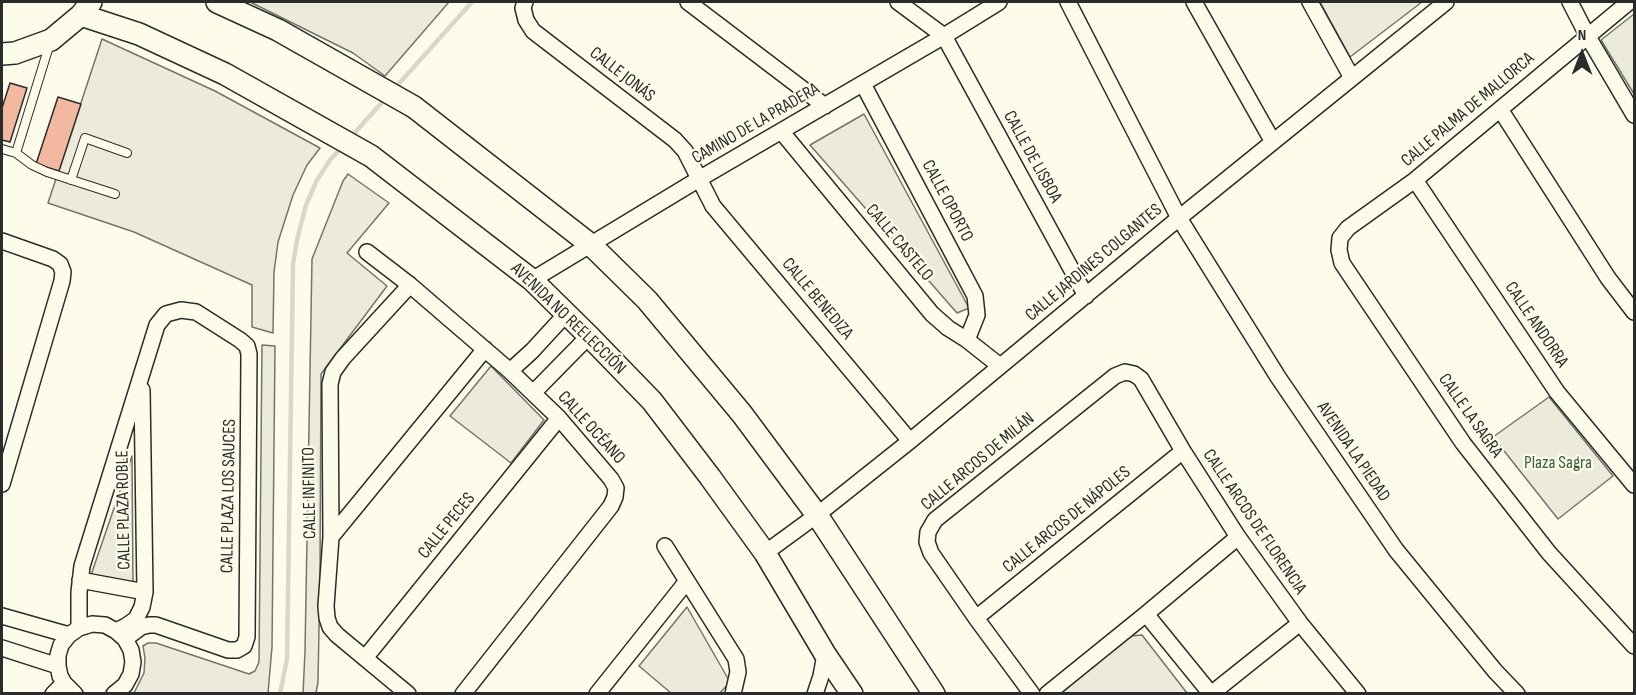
<!DOCTYPE html>
<html>
<head>
<meta charset="utf-8">
<style>
  body { margin:0 }
  #map { position:relative; width:1636px; height:695px; overflow:hidden; background:#fdfbea; font-family:"Sofia Sans Condensed",sans-serif }
  canvas { display:block }
  .frame { position:absolute; inset:0; border:3px solid #2b2b2b; pointer-events:none }
  .north { position:absolute; left:1552px; top:24px; width:60px; height:60px; -webkit-text-stroke:4px #fdfbea; paint-order:stroke; rotate:0deg; font-size:16px; font-weight:700; line-height:24px; text-align:center; color:#2b2b2b }
  .north::after { content:''; display:block; margin:auto; width:21px; height:27px; background:#2b2b2b; clip-path:polygon(50% 0,100% 100%,50% 72%,0 100%) }
</style>
</head>
<body>
<div id="map">
<canvas width="1636" height="695"></canvas>
<div class="frame"></div>
<div class="north">N</div>
</div>
<script>
const context = document.querySelector('canvas').getContext('2d');
context.lineJoin = 'round';
function fill(path, color) {
  context.fillStyle = color;
  context.fill(path, 'evenodd');
}
function shape(rows) {
  const path = new Path2D();
  for (const r of rows) {
    path.moveTo(r[0], r[1]);
    for (let i = 2; i < r.length; i += 2) path.lineTo(r[i], r[i + 1]);
  }
  return path;
}
function strokePath(path, color, width, dash) {
  context.strokeStyle = color;
  context.lineWidth = width;
  context.lineCap = dash ? 'butt' : 'round';
  context.setLineDash(dash || []);
  context.stroke(path);
}
function drawText(font, color, halo, rows, align = 'center') {
  context.font = font + ' "Sofia Sans Condensed",sans-serif';
  context.lineWidth = 4.5;
  context.setLineDash([]);
  context.textBaseline = 'middle';
  context.strokeStyle = halo;
  context.fillStyle = color;
  for (const [text, x, y, turn = 0] of rows) {
    context.save();
    context.translate(x, y);
    context.rotate((+turn || 0) * Math.PI / 180);
    context.textAlign = isNaN(turn) ? turn : align;
    if (halo) context.strokeText(text, 0, 0);
    context.fillText(text, 0, 0);
    context.restore();
  }
}
const green = shape([
  [250,2,449,2,385,76,353,53,250,2],
  [1320,2,1422,2,1350,57,1320,2],
  [1634,14,1634,94,1601,40,1634,14],
  [102,39,215,91,320,148,307,165,293,195,278,242,274,272,273,333,252,327,252,285,134,232,48,203,102,39],
  [864,114,969,308,957,313,810,145,864,114],
  [348,174,389,203,347,253,387,286,321,374,320,575,318,682,316,693,303,694,305,651,312,259,343,181,348,174],
  [262,345,275,346,272,647,268,693,134,693,144,673,145,658,143,646,148,643,156,643,249,674,255,671,259,662,262,345],
  [491,366,544,420,511,463,450,416,491,366],
  [1549,397,1613,476,1558,519,1493,437,1549,397],
  [132,456,133,582,91,575,132,456],
  [687,607,730,682,720,693,671,693,639,666,687,607],
  [1142,635,1187,693,1060,694,1130,636,1142,635]
]);
const stream = shape([
  [395,88,472,2],
  [351,137,385,99],
  [280,694,287,659,293,264,297,240,306,205,317,180,330,160,343,146]
]);
const building = shape([
  [10,83,27,88,10,142,2,140,2,108,10,83],
  [58,97,81,104,59,171,36,164,58,97]
]);
const lane = shape([
  [2,149,16,153,50,43],
  [16,153,32,165,47,172,115,194],
  [71,180,85,138,127,153]
]);
const street = shape([
  [525,2,523,8,526,20,533,31,675,140,685,151,713,206,910,441],
  [688,2,825,106],
  [898,2,944,36,1086,296],
  [1068,2,1179,218,1278,377,1396,550,1495,671,1517,694],
  [1194,2,1273,142],
  [1310,2,1352,78],
  [1570,2,1587,35,1634,115],
  [1629,2,1415,180,1348,228,1340,238,1339,250,1342,263,1463,443,1549,553,1634,646],
  [863,84,975,296,977,315,967,340],
  [1500,109,1608,278,1634,312],
  [781,131,932,314,948,328,967,340,1000,366],
  [1415,180,1557,392,1634,485],
  [2,241,53,259,60,264,63,272,62,281,2,484],
  [367,252,410,285,510,371,559,418,611,479,616,488,615,497,611,506,463,694],
  [532,280,699,179,944,36,999,2],
  [510,371,532,351,566,314],
  [533,393,589,336],
  [331,537,485,349],
  [665,546,736,659,738,672,733,694],
  [765,553,817,515,910,441,1179,218,1446,2],
  [80,580,145,592],
  [1146,614,1211,694],
  [2,616,69,635],
  [976,618,1183,451],
  [79,628,79,592,82,566,157,325,166,314,181,310,196,312,240,340,247,346,249,354,247,637,244,646,237,650,228,650,156,625,149,625,141,627,125,639],
  [116,631,126,626,136,619,142,607,145,592,142,390],
  [2,648,58,666],
  [365,658,559,418],
  [53,694,64,683],
  [75,694,64,683,60,676,58,666,58,655,61,645,69,635,79,628,92,624,105,625,116,631,125,639,131,650,133,662,131,674,125,685,114,694],
  [408,694,337,635,330,627,327,618,326,606,331,537,330,384,333,372,343,358,410,285],
  [597,694,687,581],
  [815,694,821,676,825,654],
  [1032,694,976,618,931,553,927,542,928,532,935,520,1115,376,1125,372,1134,374,1141,379,1183,451,1238,537,1300,623,1358,694],
  [1047,694,1146,614,1238,537],
  [1211,694,1300,623]
]);
const secondary = shape([
  [217,2,278,30,414,107,591,245,647,300,742,414,817,515,934,694],
  [81,15,139,34,225,74,371,156,532,280,589,336,652,401,710,477,765,553,825,654,852,694],
  [2,54,15,53,51,40,81,15,91,2]
]);
const streetNames = [
  ["CALLE JONÁS",622,75,38],
  ["CALLE PALMA DE MALLORCA",1468,110,-40],
  ["CAMINO DE LA PRADERA",756,124,-30],
  ["CALLE DE LISBOA",1032,157,61],
  ["CALLE OPORTO",947,201,62],
  ["CALLE CASTELO",899,243,50],
  ["CALLE JARDINES COLGANTES",1094,263,-40],
  ["CALLE BENEDIZA",817,299,50],
  ["AVENIDA NO REELECCIÓN",568,319,44],
  ["CALLE ANDORRA",1536,325,56],
  ["CALLE LA SAGRA",1470,416,55],
  ["CALLE OCÉANO",591,428,48],
  ["AVENIDA LA PIEDAD",1353,452,56],
  ["CALLE ARCOS DE MILÁN",978,462,-40],
  ["CALLE INFINITO",310,493,-91],
  ["CALLE PLAZA LOS SAUCES",229,496,-89],
  ["CALLE PLAZA ROBLE",124,510,-91],
  ["CALLE ARCOS DE NÁPOLES",1067,520,-39],
  ["CALLE ARCOS DE FLORENCIA",1254,522,56],
  ["CALLE PECES",447,526,-51]
];
const parkNames = [
  ["Plaza Sagra",1558,463]
];
fill(green, '#ecebdb');
strokePath(green, '#74746e', 1.5);
strokePath(stream, '#d8d7c9', 4.5);
fill(building, '#f2b8a0');
strokePath(building, '#2b2b2b', 1.5);
strokePath(lane, '#2b2b2b', 10);
strokePath(street, '#2b2b2b', 18);
strokePath(secondary, '#2b2b2b', 24);
strokePath(lane, '#fdfbea', 8);
strokePath(street, '#fdfbea', 15);
strokePath(secondary, '#fdfbea', 21);
drawText('18px', '#2b2b2b', '#fdfbea', streetNames);
drawText('18px', '#34623c', '#fdfbea', parkNames);
</script>
</body>
</html>
